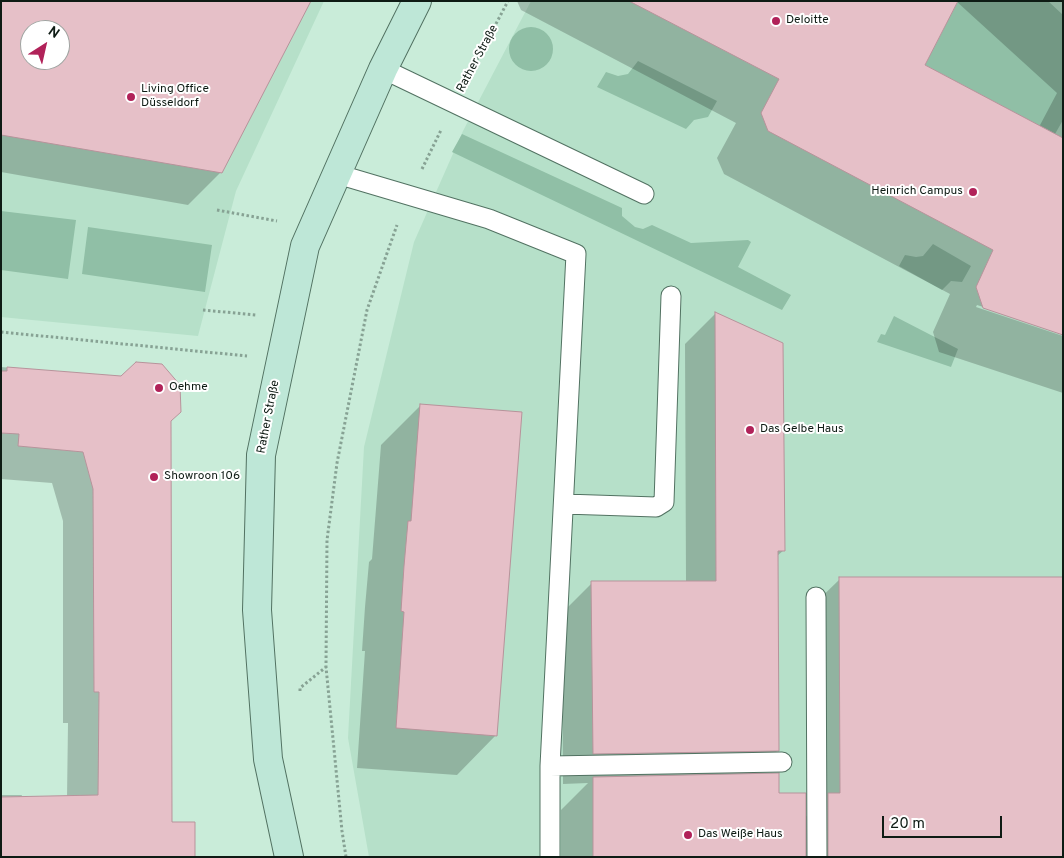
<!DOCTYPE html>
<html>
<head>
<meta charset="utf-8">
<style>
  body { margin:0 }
  #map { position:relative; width:1064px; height:858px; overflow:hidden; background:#c9ecd9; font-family:Overpass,sans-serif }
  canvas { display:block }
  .frame { position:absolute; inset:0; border:2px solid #0e1b14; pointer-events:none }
  .north { position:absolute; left:20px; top:20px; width:50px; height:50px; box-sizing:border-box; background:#fff; border:1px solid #9fa4a1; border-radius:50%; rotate:35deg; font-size:14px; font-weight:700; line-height:20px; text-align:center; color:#0e1b14 }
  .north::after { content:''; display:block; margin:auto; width:18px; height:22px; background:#b12259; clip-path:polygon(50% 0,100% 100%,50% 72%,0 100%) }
  .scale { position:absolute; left:882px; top:816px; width:120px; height:22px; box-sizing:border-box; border:2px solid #0e1b14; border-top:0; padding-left:6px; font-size:15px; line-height:18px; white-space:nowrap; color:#0e1b14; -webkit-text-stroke:4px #fff; paint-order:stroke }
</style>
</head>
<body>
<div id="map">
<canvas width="1064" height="858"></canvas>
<div class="frame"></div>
<div class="north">N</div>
<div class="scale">20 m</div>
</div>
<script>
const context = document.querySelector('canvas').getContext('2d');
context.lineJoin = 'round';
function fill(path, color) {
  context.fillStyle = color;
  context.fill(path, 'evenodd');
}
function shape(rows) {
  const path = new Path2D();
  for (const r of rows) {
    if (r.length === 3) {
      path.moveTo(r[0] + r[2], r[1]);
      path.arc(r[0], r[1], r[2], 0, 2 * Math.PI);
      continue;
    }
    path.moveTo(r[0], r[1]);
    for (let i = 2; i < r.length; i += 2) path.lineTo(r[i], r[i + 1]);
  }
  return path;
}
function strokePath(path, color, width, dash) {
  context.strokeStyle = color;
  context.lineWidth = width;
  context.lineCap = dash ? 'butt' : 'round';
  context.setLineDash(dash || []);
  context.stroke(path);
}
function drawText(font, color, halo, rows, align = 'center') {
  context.font = font + ' Overpass,sans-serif';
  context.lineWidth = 4;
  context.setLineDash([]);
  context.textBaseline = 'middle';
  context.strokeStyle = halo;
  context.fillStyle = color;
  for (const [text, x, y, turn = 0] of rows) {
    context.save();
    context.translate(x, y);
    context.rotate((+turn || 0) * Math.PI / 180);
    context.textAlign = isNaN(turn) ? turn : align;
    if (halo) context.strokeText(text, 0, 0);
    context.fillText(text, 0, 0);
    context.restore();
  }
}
const built = shape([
  [1,1,324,1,236,191,198,336,1,317],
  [30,30,60,30,60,60,30,60],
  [531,1,1063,1,1063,857,369,857,348,738,364,447,414,242,463,131]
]);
const green = shape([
  [958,1,1048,1,1063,15,1063,120,1055,134,925,65],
  [531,49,22],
  [638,61,717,101,708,117,694,120,686,129,597,87,606,72,618,76,628,74],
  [462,134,622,208,622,216,635,227,643,229,652,225,691,243,748,240,751,242,738,267,791,295,782,310,452,152],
  [1,211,76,220,68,279,1,270],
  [88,227,212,245,205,292,82,274],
  [933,244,971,266,962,282,951,281,942,290,899,266,905,255,916,257,923,256],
  [894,316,958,349,951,367,877,342,881,334,885,335]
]);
const shadow = shape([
  [1,1,120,1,221,172,188,205,1,172],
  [30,30,60,30,60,60,30,60],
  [517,1,1063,1,1063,333,977,305,976,307,1063,336,1063,393,939,352,933,332,950,294,724,174,717,158,736,123,521,10],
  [956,1,1057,93,1039,127,924,66],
  [715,314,784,550,777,556,778,750,753,775,804,818,808,815,807,611,840,579,1063,857,561,857,561,810,588,783,563,784,562,613,592,583,686,583,685,344],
  [1,367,121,377,170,421,170,823,1,857,1,795,22,795,21,798,67,797,68,723,63,723,63,521,52,483,1,479],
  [421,405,496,735,457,775,357,768,365,651,362,651,365,607,369,562,372,559,381,445]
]);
const building = shape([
  [1,1,311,1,222,173,1,135,1,1],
  [30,30,60,30,60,60,30,60,30,30],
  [629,1,958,1,925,65,1063,138,1063,335,983,308,976,287,993,250,768,131,761,113,779,79,629,1],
  [715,312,783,343,785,551,778,551,779,751,593,754,591,581,716,581,715,312],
  [136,362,162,364,180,385,181,412,171,421,172,822,195,822,195,857,1,857,1,797,98,795,99,692,94,692,93,489,83,452,18,446,19,434,1,433,1,371,7,371,7,367,121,376,136,362],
  [420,404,522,412,497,736,396,728,404,612,401,611,404,566,408,521,411,521,420,404],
  [839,577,1063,577,1063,857,828,857,828,793,840,793,839,577],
  [779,773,779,793,806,793,806,857,593,857,593,777,779,773]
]);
const path = shape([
  [468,77,508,1],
  [422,169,441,130],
  [217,210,277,221],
  [203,310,256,315],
  [1,332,247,356],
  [300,691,300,688,326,667],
  [346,857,342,831,326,667,327,540,337,463,367,310,397,225]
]);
const lane = shape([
  [383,69,644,194],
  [337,174,489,219,576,254,550,766,550,857],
  [564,504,656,507,664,502,671,296],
  [816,597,817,857],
  [550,766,782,762]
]);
const secondary = shape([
  [289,857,268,759,257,610,261,455,305,246,383,69,417,1]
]);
const markers = [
  [776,21,5,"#b12259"],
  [131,97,5,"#b12259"],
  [973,192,5,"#b12259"],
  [159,388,5,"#b12259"],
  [750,430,5,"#b12259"],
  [154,477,5,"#b12259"],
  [688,835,5,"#b12259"]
];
const poiNames = [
  ["Deloitte",786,21],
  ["Living Office",141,90],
  ["Düsseldorf",141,104],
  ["Heinrich Campus",963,192,"right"],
  ["Oehme",169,388],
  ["Das Gelbe Haus",760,430],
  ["Showroon 106",164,477],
  ["Das Weiße Haus",698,835]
];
const streetNames = [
  ["Rather Straße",478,59,-62],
  ["Rather Straße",269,417,-79]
];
fill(built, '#b6e0c9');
fill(green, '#90bfa6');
fill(shadow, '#0003');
fill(building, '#e6c0c8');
strokePath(building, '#b7939b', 1);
strokePath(lane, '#527262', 21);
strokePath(secondary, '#527262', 30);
strokePath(path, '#87a294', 3, [2.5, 2.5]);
strokePath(lane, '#fff', 19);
strokePath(secondary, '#bee7d7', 28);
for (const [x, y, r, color] of markers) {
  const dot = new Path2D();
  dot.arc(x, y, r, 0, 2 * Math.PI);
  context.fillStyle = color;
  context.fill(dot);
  strokePath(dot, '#fff', 2);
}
drawText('12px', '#0e1b14', '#fff', poiNames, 'left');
drawText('12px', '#0e1b14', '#fff', streetNames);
</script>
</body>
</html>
